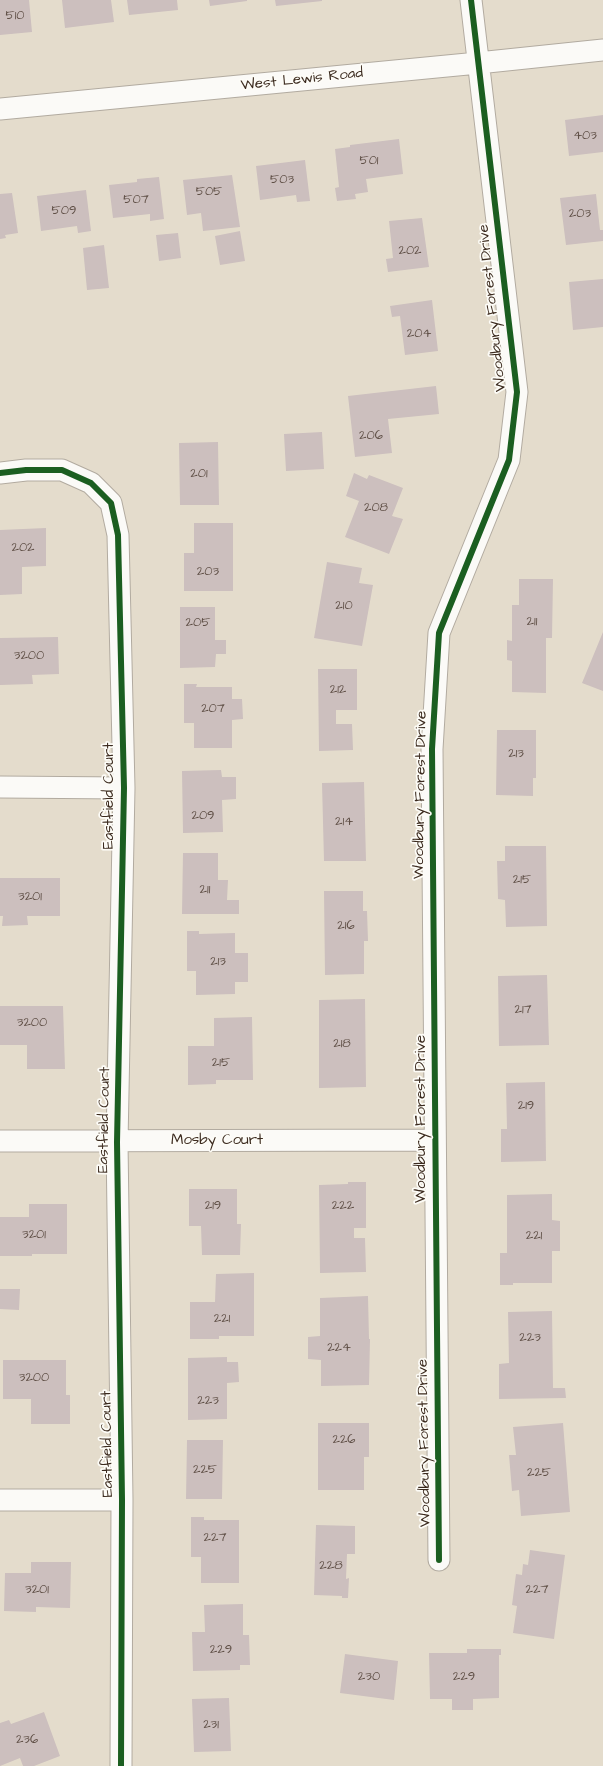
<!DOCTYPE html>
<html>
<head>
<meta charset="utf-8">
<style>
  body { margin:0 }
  canvas { display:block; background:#e4dccc }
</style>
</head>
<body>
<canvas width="603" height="1766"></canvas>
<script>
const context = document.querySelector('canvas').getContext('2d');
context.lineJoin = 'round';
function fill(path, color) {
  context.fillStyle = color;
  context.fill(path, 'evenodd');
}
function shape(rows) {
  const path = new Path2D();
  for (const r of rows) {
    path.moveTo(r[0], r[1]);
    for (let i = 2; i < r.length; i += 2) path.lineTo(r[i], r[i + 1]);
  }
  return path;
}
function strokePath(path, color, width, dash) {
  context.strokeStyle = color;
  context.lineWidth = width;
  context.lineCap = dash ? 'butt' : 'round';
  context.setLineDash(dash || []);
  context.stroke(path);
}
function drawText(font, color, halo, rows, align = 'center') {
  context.font = font + ' "Architects Daughter",sans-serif';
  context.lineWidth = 3.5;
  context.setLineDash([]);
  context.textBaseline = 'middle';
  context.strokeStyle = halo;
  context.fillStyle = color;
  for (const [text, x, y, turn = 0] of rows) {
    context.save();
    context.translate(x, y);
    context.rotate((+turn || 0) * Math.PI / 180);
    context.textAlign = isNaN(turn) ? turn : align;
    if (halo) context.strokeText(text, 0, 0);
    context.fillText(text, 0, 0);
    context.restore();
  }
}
const building = shape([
  [0,0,29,0,32,32,0,35],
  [62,0,111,0,114,22,65,28],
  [127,0,177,0,178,10,129,15],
  [209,0,247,0,247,1,210,6],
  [275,0,322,0,322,1,276,6],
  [603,115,603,152,569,156,565,120],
  [399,139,403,174,366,179,368,192,355,194,356,199,337,201,335,188,339,187,335,149,350,147,350,145],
  [305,160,310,201,297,202,296,195,260,200,256,166],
  [232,175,240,227,203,231,201,213,187,215,183,180],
  [159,177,164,219,150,221,150,214,113,218,109,185,137,182,137,179],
  [86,190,91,231,78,233,77,226,41,231,37,196],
  [12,193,18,233,5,235,6,238,0,239,0,194],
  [596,194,600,230,603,230,603,241,566,245,560,198],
  [422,218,429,267,388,272,386,259,393,258,389,221],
  [240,231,245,261,220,265,215,236],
  [178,233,181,258,159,261,156,235],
  [104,245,109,288,87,290,83,248],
  [603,279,603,327,573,330,569,282],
  [432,300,438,351,405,355,400,316,392,317,390,306],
  [436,386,439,414,388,419,392,453,355,457,348,396],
  [322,432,324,469,286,471,284,434],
  [218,442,219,505,180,505,179,443],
  [354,473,367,479,369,475,403,488,392,516,403,519,389,554,345,537,359,501,346,496],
  [194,523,233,523,233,591,184,591,184,553,194,553],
  [46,528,46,566,22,567,22,594,0,595,0,530],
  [327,562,362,568,359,583,373,585,362,646,314,638],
  [519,579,553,579,552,638,546,638,546,693,512,692,512,661,507,660,507,640,512,641,512,605,519,605],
  [180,607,215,607,215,640,226,640,226,654,216,654,215,667,180,668],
  [603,632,603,691,582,683],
  [58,637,59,674,32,675,33,684,0,685,0,638],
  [318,669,357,669,357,710,336,710,336,724,352,724,353,750,319,751],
  [184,684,197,684,196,687,232,687,232,699,242,699,243,719,232,720,232,748,194,748,194,723,184,723],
  [497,730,536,730,536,778,533,778,533,796,496,795],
  [221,770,222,777,236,777,236,799,222,800,223,832,183,833,182,771],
  [364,782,366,861,324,861,322,783],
  [505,846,546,846,547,926,506,927,505,900,498,899,497,861,505,861],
  [183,853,218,853,218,880,228,880,227,900,239,900,239,914,182,914],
  [0,878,60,878,60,916,27,916,28,925,2,926,3,916,0,916],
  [324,891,363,891,363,911,367,911,368,941,364,941,364,974,325,975],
  [187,931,199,931,199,934,235,933,235,953,248,953,248,982,235,982,235,994,196,995,196,971,187,971],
  [547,975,549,1045,499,1046,498,976],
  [365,999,366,1087,319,1088,319,1000],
  [0,1006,63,1006,65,1069,27,1069,27,1045,0,1045],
  [252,1017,253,1080,216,1080,216,1084,188,1085,188,1046,214,1046,214,1018],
  [545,1082,546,1161,501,1162,501,1129,507,1129,506,1083],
  [348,1182,366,1182,366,1228,354,1228,354,1238,365,1238,366,1272,320,1273,319,1185,348,1184],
  [189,1189,237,1189,237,1224,241,1224,240,1255,202,1255,201,1226,189,1226],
  [552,1194,552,1220,560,1221,560,1251,552,1251,552,1283,513,1283,513,1285,500,1285,500,1253,507,1253,507,1195],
  [29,1204,67,1204,67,1254,32,1254,32,1256,0,1256,0,1217,29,1217],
  [254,1273,254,1336,219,1336,219,1339,190,1339,190,1302,215,1302,216,1274],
  [0,1289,20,1289,19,1310,0,1309],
  [368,1296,369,1339,370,1339,369,1385,321,1386,321,1360,308,1359,308,1337,320,1336,320,1298],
  [552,1311,553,1388,565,1388,566,1398,499,1399,499,1364,509,1363,508,1312],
  [227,1357,227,1362,238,1362,239,1382,227,1383,227,1419,188,1420,188,1358],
  [3,1360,66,1360,66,1395,70,1395,70,1424,31,1424,31,1399,3,1399],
  [318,1423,369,1423,369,1457,364,1457,364,1490,318,1490],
  [563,1423,570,1512,521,1516,519,1490,512,1491,509,1455,516,1455,513,1427],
  [187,1440,223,1440,222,1499,186,1499],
  [191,1517,204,1517,204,1520,239,1520,239,1583,201,1583,201,1557,191,1557],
  [316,1525,355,1526,355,1554,347,1554,346,1579,349,1578,348,1598,342,1598,342,1596,314,1595],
  [530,1550,565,1555,554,1639,513,1633,517,1606,512,1605,516,1574,522,1575,523,1564,528,1565],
  [31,1562,71,1562,70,1608,36,1607,36,1612,4,1611,5,1573,31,1573],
  [243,1604,243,1635,249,1635,250,1665,240,1665,240,1670,193,1671,192,1632,205,1632,204,1605],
  [467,1649,501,1649,501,1655,499,1655,499,1698,473,1699,473,1710,452,1710,452,1699,430,1699,429,1653,467,1653],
  [345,1654,398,1661,394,1700,340,1693],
  [229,1698,231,1751,194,1752,192,1699],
  [44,1712,60,1756,34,1766,23,1766,20,1758,0,1766,0,1723,9,1720,11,1724]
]);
const minor = shape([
  [0,109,478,63,603,50],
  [0,473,26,470,62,470,91,483,111,503,118,535,124,788,117,1142,122,1500,121,1766],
  [0,787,124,788],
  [0,1141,435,1140],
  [0,1500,122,1500],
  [439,1560,432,749,439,633,509,460,517,392,471,0]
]);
const cycleway = shape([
  [0,473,26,470,62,470,91,483,111,503,118,535,124,788,117,1142,122,1500,121,1766],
  [439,1560,432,749,439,633,509,460,517,392,471,0]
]);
const numberNames = [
  ["510",15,16],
  ["403",585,136],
  ["501",369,161],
  ["503",282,180],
  ["505",209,192],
  ["507",136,200],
  ["509",64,211],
  ["203",580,214],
  ["202",410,251],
  ["204",419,334],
  ["206",371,436],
  ["201",199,474],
  ["208",376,508],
  ["202",23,548],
  ["203",208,572],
  ["210",344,606],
  ["211",532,622],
  ["205",198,623],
  ["3200",29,656],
  ["212",338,690],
  ["207",213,709],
  ["213",516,754],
  ["209",203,816],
  ["214",344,822],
  ["215",522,880],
  ["211",205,890],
  ["3201",30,897],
  ["216",346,926],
  ["213",218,962],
  ["217",523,1010],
  ["3200",32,1023],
  ["218",342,1044],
  ["215",221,1063],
  ["219",526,1106],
  ["219",213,1206],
  ["222",343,1206],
  ["3201",34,1235],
  ["221",534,1236],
  ["221",222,1319],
  ["223",530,1338],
  ["224",339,1348],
  ["3200",34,1378],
  ["223",208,1401],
  ["226",344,1440],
  ["225",205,1470],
  ["225",539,1473],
  ["227",215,1538],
  ["228",331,1566],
  ["3201",37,1590],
  ["227",537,1590],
  ["229",221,1650],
  ["230",369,1677],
  ["229",464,1677],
  ["231",211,1725],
  ["236",27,1740]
];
const streetNames = [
  ["West Lewis Road",302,80,-6],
  ["Woodbury Forest Drive",493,308,-96],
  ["Woodbury Forest Drive",421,795,-89],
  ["Eastfield Court",110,796,-90],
  ["Woodbury Forest Drive",422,1119,-90],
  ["Eastfield Court",105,1120,-89],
  ["Mosby Court",217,1141],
  ["Woodbury Forest Drive",425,1443,-91],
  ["Eastfield Court",108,1444,-91]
];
fill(building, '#ccbfbe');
strokePath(minor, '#b2aba0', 23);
strokePath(minor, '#fbfaf7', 21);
strokePath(cycleway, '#1b5e20', 6);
drawText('13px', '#5f4f46', null, numberNames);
drawText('15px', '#3b2a1e', '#fdfcf7', streetNames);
</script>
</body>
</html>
